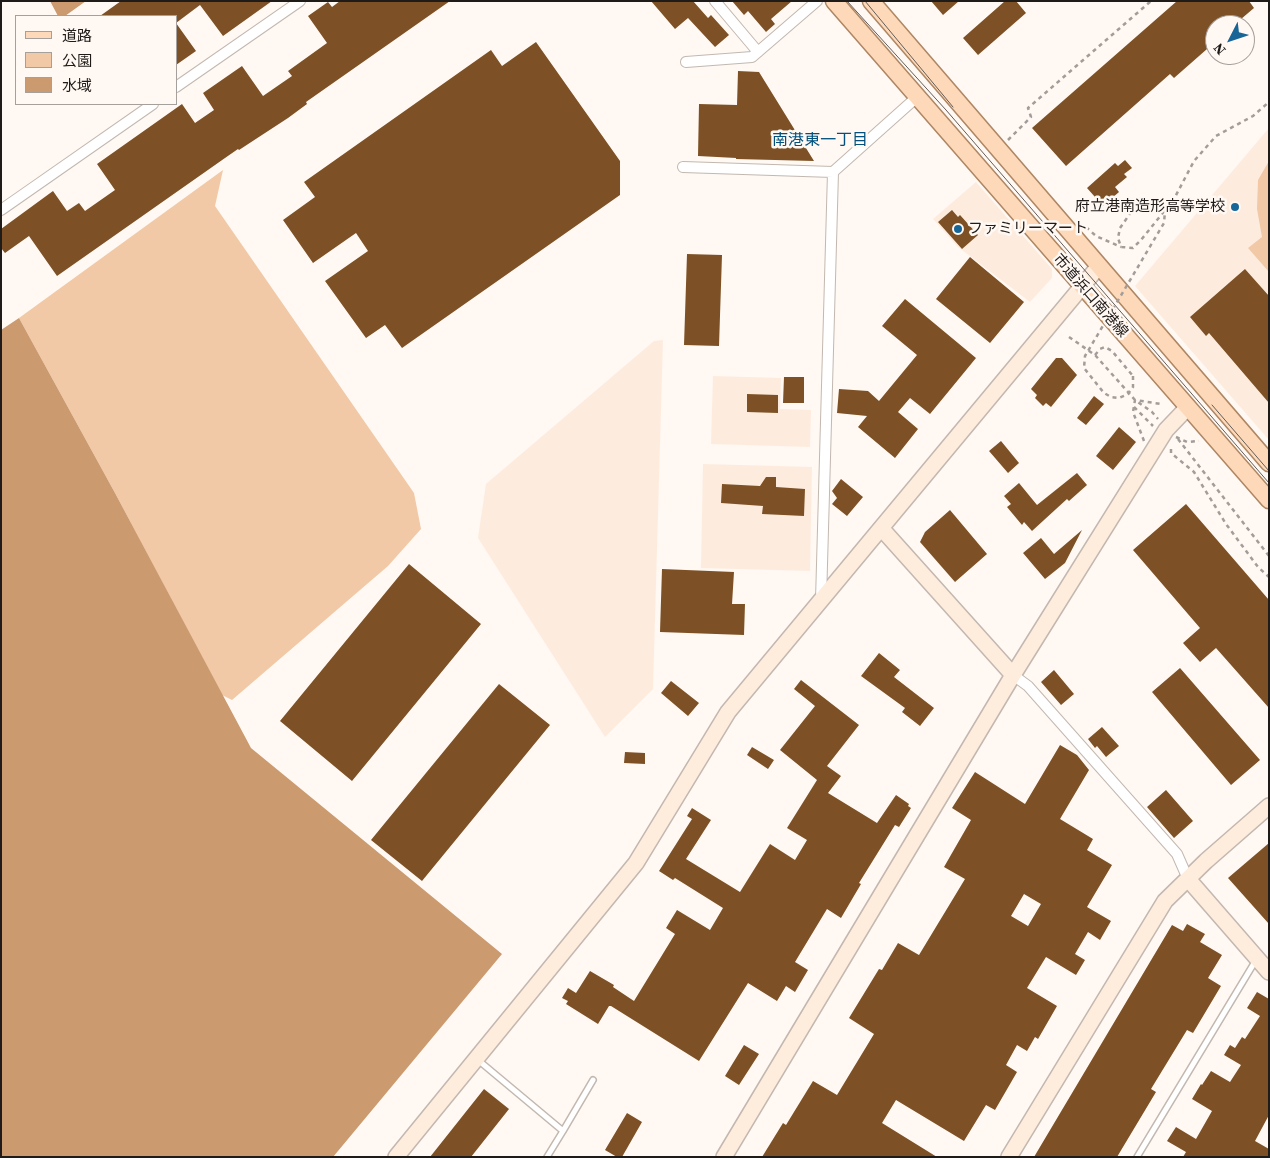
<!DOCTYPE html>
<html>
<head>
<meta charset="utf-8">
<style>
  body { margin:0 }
  #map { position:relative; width:1270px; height:1158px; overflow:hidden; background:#fff8f3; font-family:"Source Serif 4","Noto Sans JP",serif }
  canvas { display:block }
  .frame { position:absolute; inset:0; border:2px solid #1f1b18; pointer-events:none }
  .legend { position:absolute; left:15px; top:15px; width:162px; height:90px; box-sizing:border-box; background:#fff8f3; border:1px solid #a5a09b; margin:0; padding:6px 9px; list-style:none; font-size:15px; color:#1f1b18 }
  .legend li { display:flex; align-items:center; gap:10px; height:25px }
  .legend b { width:25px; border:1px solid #a5a09b }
  .north { position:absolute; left:1205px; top:15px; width:50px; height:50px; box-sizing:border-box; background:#fff8f3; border:1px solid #a5a09b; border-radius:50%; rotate:229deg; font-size:14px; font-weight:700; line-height:20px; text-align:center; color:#1f1b18 }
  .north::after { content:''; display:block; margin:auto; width:18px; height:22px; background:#186698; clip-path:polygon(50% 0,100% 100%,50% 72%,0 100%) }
</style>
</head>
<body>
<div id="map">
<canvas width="1270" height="1158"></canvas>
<div class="frame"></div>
<ul class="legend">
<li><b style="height:6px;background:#fdd9b9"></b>道路</li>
<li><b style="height:14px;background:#f1c9a6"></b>公園</li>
<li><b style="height:14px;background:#cb9a6e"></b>水域</li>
</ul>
<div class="north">N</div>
</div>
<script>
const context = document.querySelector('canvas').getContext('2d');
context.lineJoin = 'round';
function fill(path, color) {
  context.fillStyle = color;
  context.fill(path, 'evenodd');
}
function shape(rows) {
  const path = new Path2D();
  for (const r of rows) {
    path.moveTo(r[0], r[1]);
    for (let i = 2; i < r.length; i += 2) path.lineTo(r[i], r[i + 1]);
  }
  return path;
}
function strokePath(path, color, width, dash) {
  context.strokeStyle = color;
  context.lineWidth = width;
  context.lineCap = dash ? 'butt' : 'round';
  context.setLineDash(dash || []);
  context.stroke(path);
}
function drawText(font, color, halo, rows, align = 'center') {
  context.font = font + ' "Source Serif 4","Noto Sans JP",serif';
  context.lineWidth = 5;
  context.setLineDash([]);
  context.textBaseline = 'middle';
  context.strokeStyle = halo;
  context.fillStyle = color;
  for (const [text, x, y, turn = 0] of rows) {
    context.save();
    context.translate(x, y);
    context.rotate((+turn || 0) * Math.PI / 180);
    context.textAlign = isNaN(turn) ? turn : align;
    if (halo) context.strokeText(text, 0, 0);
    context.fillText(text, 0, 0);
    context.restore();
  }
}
const built = shape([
  [1269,128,1269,440,1135,286],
  [976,182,1052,269,1052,278,1030,302,958,247,933,219],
  [663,340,653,689,605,737,478,538,486,484,654,341],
  [713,376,781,378,780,409,811,410,810,447,711,444],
  [703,464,812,467,810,571,701,568]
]);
const green = shape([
  [1269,161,1269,272,1248,248,1262,237,1257,209,1258,180],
  [223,170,215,206,414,493,421,529,388,566,232,700,222,695,115,493,19,318]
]);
const water = shape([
  [50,1,86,1,65,16,58,16],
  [19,318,115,493,251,748,502,954,333,1157,1,1157,1,330]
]);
const building = shape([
  [121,1,272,1,223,36,200,5,176,23,176,16,100,16],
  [340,1,450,1,306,102,307,104,288,118,239,150,238,149,225,158,57,276,29,236,5,253,1,248,1,229,53,191,67,211,79,203,85,211,115,190,97,164,182,104,195,123,214,110,203,93,242,66,263,96,292,76,288,71,327,43,308,16,328,2,332,7],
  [651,1,693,1,708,18,711,15,729,35,715,47,688,18,675,29],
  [732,1,792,1,771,19,775,24,766,32,748,11,744,15],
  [931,1,959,1,943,15],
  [1005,1,1016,1,1026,13,978,55,963,38],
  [1177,1,1249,1,1254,8,1234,25,1215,25,1215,42,1174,78,1170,74,1066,166,1032,128],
  [176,23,196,51,176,65],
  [536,42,620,161,620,195,402,348,385,325,366,338,325,281,368,251,356,233,313,263,283,220,315,197,304,182,491,50,502,66],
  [738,71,759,72,814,161,736,159,736,158,698,156,699,104,737,105],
  [1125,160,1132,168,1124,174,1127,177,1115,187,1119,192,1103,206,1087,188,1115,163,1118,166],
  [952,210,958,217,960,215,978,235,962,249,938,222],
  [687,254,722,255,719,346,684,345],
  [970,257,1024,302,990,343,936,299],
  [1245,269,1269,296,1269,403,1209,333,1206,336,1190,317],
  [905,299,976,358,930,414,910,398,898,412,918,429,895,458,858,427,867,416,837,413,839,389,868,391,879,401,917,355,882,326],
  [1056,358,1062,358,1077,375,1051,407,1046,403,1043,406,1035,398,1037,395,1031,389],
  [784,377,804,377,804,403,783,403],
  [747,394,778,395,778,413,747,412],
  [1094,396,1104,404,1086,425,1077,418],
  [1119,427,1136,442,1113,470,1096,456],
  [1001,441,1019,463,1008,473,989,451],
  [1077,473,1087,485,1069,501,1067,499,1032,531,1024,522,1022,525,1007,507,1011,504,1004,496,1019,483,1037,505],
  [766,477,776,477,776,487,805,489,804,516,762,514,763,506,721,503,722,484,760,486],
  [841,479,863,497,847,516,832,504,837,498,832,491],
  [1186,504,1269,600,1269,708,1216,648,1200,662,1183,643,1200,628,1133,550],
  [950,510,987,554,955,582,920,542,925,532],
  [1082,530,1065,563,1045,579,1023,553,1041,538,1054,554],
  [409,564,481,624,352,781,280,721],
  [662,569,734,572,732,604,745,604,744,635,660,632],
  [879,653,900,670,894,677,934,708,920,726,902,712,905,708,861,676],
  [1180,668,1260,760,1231,785,1152,692],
  [1054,670,1074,694,1061,705,1041,682],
  [801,680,859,725,827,766,841,776,828,793,877,823,896,795,909,804,908,806,911,808,899,827,895,825,859,883,861,884,841,918,827,909,795,962,808,970,795,992,786,986,777,1001,748,983,699,1061,611,1006,609,1006,598,1024,566,1004,568,1001,562,998,568,988,576,993,590,971,614,985,613,987,634,1001,675,934,666,928,677,910,710,930,723,908,675,878,673,880,659,871,692,819,687,816,692,808,711,820,686,859,740,892,770,844,795,860,807,840,787,828,817,780,780,750,815,706,794,689],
  [671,681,699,703,688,716,661,693],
  [499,684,550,725,422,881,371,840],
  [1102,727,1119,746,1106,757,1097,746,1095,748,1088,739],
  [1060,745,1077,755,1089,770,1060,819,1093,839,1087,850,1112,865,1087,907,1111,921,1100,940,1088,932,1075,954,1085,960,1076,975,1046,957,1027,988,1057,1006,1038,1039,1035,1037,1027,1051,1017,1045,1006,1065,1017,1072,995,1110,986,1105,964,1141,896,1100,882,1123,937,1157,762,1157,783,1123,786,1125,813,1081,837,1095,874,1034,849,1018,879,969,882,970,898,943,919,955,965,879,944,867,971,820,952,808,975,772,1025,804],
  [1024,894,1041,904,1028,926,1011,916],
  [752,747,774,760,768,769,747,755],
  [625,752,645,753,645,764,624,763],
  [1166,790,1193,821,1174,838,1147,807],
  [1269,843,1269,924,1228,878],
  [1187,924,1205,934,1200,942,1222,955,1208,978,1221,986,1193,1033,1187,1030,1151,1089,1156,1092,1117,1157,1034,1157,1172,925,1183,931],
  [1257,992,1269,999,1269,1115,1255,1141,1269,1149,1269,1157,1183,1157,1186,1152,1167,1141,1176,1127,1196,1139,1212,1111,1192,1099,1201,1084,1202,1085,1211,1071,1230,1082,1241,1065,1224,1055,1230,1045,1235,1048,1242,1037,1245,1039,1260,1016,1247,1008],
  [744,1045,759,1054,739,1085,725,1076],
  [484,1089,509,1109,471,1157,430,1157],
  [627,1113,642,1122,622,1157,617,1157,605,1150]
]);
const path = shape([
  [1008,140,1031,117,1028,108,1151,1],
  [1136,205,1120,228,1118,238,1121,247,1133,248,1141,240,1174,199,1194,161,1216,136,1253,116,1269,102],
  [1086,227,1096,236,1121,247],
  [1069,337,1095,355,1135,400,1152,412,1158,419],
  [1095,355,1100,349,1105,347,1112,351,1133,376],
  [1134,407,1153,426],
  [1176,437,1187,442,1199,441],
  [1178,439,1269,556],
  [1144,441,1133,412,1135,400,1161,404],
  [1171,449,1171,453,1194,472,1226,524,1258,567,1269,577]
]);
const lane = shape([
  [478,1060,563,1131,547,1157],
  [563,1131,593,1080],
  [1137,1157,1256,960]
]);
const street = shape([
  [715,1,758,52],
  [686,62,752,57,817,1],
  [176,87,300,1],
  [683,167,833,172],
  [1,210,153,104],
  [821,600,833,172,917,97],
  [1013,675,1028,686,1177,854,1188,879]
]);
const secondary = shape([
  [882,529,1013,675],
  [1188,879,1269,972],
  [396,1157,636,863,728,712,1099,266],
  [724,1157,1013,675,1166,430,1188,407],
  [1009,1157,1165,901,1206,861,1269,806]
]);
const primary = shape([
  [834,1,1269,500],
  [871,1,1269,463]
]);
const tram = shape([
  [847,1,946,110,1269,483],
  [865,1,953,107],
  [1212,405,1269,471]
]);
const pathBridge = shape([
  [1133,376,1133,387,1128,394,1119,398,1111,397,1104,393,1084,368,1085,356,1164,223,1165,211,1159,203,1146,200,1136,205]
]);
const markers = [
  [1235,207,5,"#186698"],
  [958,229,5,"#186698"]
];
const poiNames = [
  ["府立港南造形高等学校",1225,207],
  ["ファミリーマート",968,229,"left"]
];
const streetNames = [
  ["市道浜口南港線",1090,296,49]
];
const neighbourhoodNames = [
  ["南港東一丁目",820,141]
];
fill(built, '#fdecde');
fill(green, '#f1c9a6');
fill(water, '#cb9a6e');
fill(building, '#7d5125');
strokePath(lane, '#c2b8b0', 8);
strokePath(street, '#c2b8b0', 12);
strokePath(secondary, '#c2b8b0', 18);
strokePath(primary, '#ae8663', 19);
strokePath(path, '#a39d99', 2.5, [4, 4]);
strokePath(lane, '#fff', 5);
strokePath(street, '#fff', 10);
strokePath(secondary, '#feecdc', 15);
strokePath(primary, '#fdd9b9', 16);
strokePath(tram, '#625d59', 1);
strokePath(pathBridge, '#a39d99', 2.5, [4, 4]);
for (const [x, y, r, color] of markers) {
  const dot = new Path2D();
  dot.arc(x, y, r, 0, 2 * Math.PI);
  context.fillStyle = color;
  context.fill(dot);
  strokePath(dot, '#fff8f3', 2);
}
drawText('15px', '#1f1b18', '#fff8f3', poiNames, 'right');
drawText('15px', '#1f1b18', '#fff8f3', streetNames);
drawText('16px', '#01507d', '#fff8f3', neighbourhoodNames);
</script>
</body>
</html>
